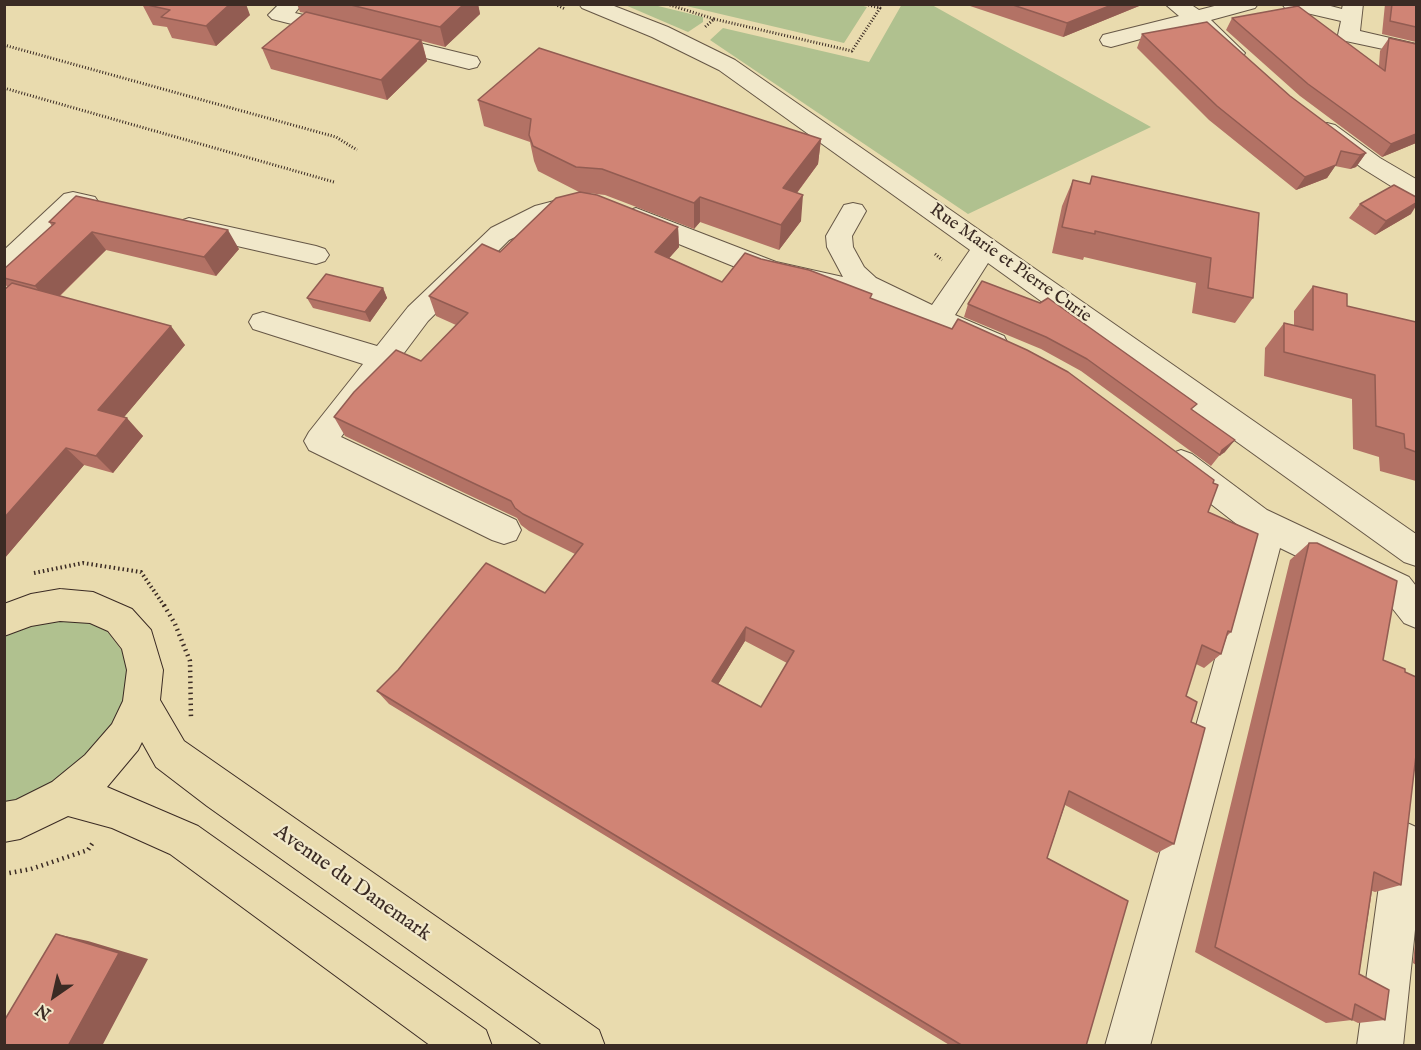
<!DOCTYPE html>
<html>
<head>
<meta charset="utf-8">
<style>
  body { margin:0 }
  #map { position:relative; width:1421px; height:1050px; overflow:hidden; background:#e9dbae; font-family:"IM FELL English",serif }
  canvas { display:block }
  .frame { position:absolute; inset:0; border:6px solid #3b2b24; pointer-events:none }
  .north { position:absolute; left:24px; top:966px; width:60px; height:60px; -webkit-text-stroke:4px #f1e8ca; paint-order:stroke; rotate:214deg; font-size:16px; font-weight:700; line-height:24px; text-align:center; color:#3b2b24 }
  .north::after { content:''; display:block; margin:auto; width:21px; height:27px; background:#3b2b24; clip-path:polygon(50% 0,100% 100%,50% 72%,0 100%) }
</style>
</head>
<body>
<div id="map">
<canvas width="1421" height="1050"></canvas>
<div class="frame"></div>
<div class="north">N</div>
</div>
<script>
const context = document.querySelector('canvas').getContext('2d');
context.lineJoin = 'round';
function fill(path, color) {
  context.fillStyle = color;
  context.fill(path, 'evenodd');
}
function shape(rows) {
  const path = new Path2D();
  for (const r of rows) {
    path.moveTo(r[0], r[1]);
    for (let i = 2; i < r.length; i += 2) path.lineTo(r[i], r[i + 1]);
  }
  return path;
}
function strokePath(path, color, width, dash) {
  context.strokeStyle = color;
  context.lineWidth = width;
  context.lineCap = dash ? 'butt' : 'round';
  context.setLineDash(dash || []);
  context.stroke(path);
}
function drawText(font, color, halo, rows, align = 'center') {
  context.font = font + ' "IM FELL English",serif';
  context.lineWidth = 4.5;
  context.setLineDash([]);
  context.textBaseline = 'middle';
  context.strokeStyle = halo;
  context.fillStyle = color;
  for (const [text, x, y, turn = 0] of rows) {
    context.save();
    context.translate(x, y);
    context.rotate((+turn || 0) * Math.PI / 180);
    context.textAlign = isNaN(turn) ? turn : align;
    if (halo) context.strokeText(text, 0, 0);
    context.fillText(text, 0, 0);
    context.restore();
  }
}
const green = shape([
  [857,4,867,7,844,43,682,5],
  [902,4,932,5,1151,127,968,214,710,40,723,28,869,62],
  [625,5,654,5,703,17,703,22,688,32],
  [53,619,82,620,107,631,123,652,129,679,122,710,103,743,37,795,5,804,5,634]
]);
const pathFar2 = shape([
  [555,4,565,9],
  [667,4,714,19,705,27],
  [714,19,852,51,880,8,865,4],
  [4,45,336,137,357,150],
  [4,88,334,182],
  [935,254,942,260]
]);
const pathFar1 = shape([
  [34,573,83,563,141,572,165,607]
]);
const path = shape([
  [164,605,175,624,190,661,191,718],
  [4,874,31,869,88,850,94,841]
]);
const minor = shape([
  [279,4,302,4,295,13,477,57,480,62,477,67,469,69,272,19,268,15,279,4],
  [579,4,609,4,668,27,735,60,1416,534,1416,566,1404,562,988,263,955,315,1004,336,1008,344,1004,352,994,355,879,304,760,277,627,223,623,217,627,211,636,208,776,262,843,277,827,247,826,236,844,205,853,203,862,205,866,211,852,236,853,247,864,267,876,278,932,305,970,250,719,70,652,37,582,8,579,4],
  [1165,4,1190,4,1199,10,1222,4,1258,4,1255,8,1211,20,1245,53,1242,58,1234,60,1226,58,1192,25,1111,47,1103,45,1100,40,1103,35,1179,16,1165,4],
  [1282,4,1323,4,1342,9,1343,4,1363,4,1360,31,1416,44,1416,56,1341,40,1338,35,1341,21,1285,8,1282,4],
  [1327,123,1335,125,1380,158,1416,179,1416,198,1407,196,1362,168,1319,135,1315,130,1319,125,1327,123],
  [73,192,95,197,99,203,95,209,86,211,78,210,14,273,4,275,4,250,64,194,73,192],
  [581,194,590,196,594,202,590,208,553,218,509,240,428,321,341,437,516,520,521,530,516,540,504,544,492,540,309,450,304,441,309,432,363,364,253,329,249,322,253,315,263,312,377,346,408,307,491,228,535,206,581,194],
  [189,218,316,246,325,249,329,255,325,261,316,264,180,233,176,227,180,221,189,218],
  [1181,450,1192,454,1267,510,1409,577,1416,586,1416,628,1404,623,1385,599,1280,548,1150,1046,1105,1046,1246,550,1247,540,1243,529,1170,472,1165,463,1170,454,1181,450],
  [1405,822,1416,827,1416,920,1403,1046,1357,1046,1385,842,1391,828,1405,822]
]);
const major = shape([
  [60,589,93,592,132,609,151,630,163,670,160,700,184,741,599,1030,605,1046,544,1046,207,806,156,767,142,742,138,750,107,787,198,826,486,1030,492,1046,431,1046,170,854,112,828,68,816,20,839,4,842,4,802,16,800,52,782,85,755,112,724,123,701,127,670,122,649,108,631,90,623,60,621,31,626,4,636,4,604,31,594,60,589]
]);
const wall = shape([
  [142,4,250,15,216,46,172,38,167,27,153,25],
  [297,4,478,4,480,14,445,47,422,41,427,61,387,100,271,69,262,48,305,13,300,12],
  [964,4,1144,4,1063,37],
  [1385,4,1416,4,1416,42,1382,34],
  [1232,18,1379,66,1380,51,1389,38,1416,44,1416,143,1382,157,1300,96,1226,30],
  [1142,34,1290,96,1366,153,1356,167,1350,169,1335,166,1327,178,1296,190,1209,120,1137,48],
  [478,100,821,139,818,164,797,193,801,221,779,250,700,222,694,229,605,195,588,193,678,227,679,247,669,258,722,282,871,299,1208,512,1231,632,1227,636,1221,654,1204,668,1196,664,1186,696,1191,722,1174,844,1157,853,1065,805,1047,858,1086,1046,951,1046,389,704,377,691,545,593,575,554,529,531,521,525,517,518,345,436,334,417,421,361,456,325,436,316,429,296,500,252,579,192,538,171,534,161,530,142,484,126],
  [745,641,787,663,761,707,718,684],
  [1092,176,1259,213,1253,298,1235,323,1192,313,1196,283,1084,257,1083,260,1052,253,1062,206,1073,180,1089,184],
  [1360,204,1411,214,1375,235,1349,218],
  [49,222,239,249,216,276,106,250,60,296,185,345,124,417,143,436,113,473,84,465,4,559,4,290,8,287,4,284,4,269,52,226],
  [982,281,1192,410,1225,452,1219,456,1211,466,1081,371,1041,349,964,317,968,304],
  [1313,286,1347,306,1416,322,1416,481,1380,471,1379,457,1353,449,1352,399,1264,376,1265,348,1284,323,1294,326,1294,311],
  [383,288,387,298,370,322,313,308,307,298],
  [1309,543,1383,660,1405,672,1401,885,1375,892,1372,891,1359,974,1385,1020,1358,1023,1352,1020,1326,1023,1195,952,1290,560],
  [1416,933,1416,965,1413,963]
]);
const shadedWall = shape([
  [222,4,246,4,250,15,216,46,206,26],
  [464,4,478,4,480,14,445,47,440,27],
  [1114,4,1144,4,1063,37,1067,23],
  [421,40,427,61,387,100,381,80],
  [1416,134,1416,143,1382,157,1391,144],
  [821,139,818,164,781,214,783,188],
  [1366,153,1356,167,1350,169,1360,155],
  [1336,165,1327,178,1296,190,1305,177],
  [803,195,801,221,779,250,781,225],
  [700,197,700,222,694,229,694,203],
  [1416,203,1416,206,1411,214,1375,235,1386,221],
  [678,227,679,247,657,272,655,252],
  [228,230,239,249,216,276,204,257],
  [92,232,106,250,50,305,35,286],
  [383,288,387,298,370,322,365,312],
  [171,326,185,345,114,429,98,410],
  [127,418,143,436,113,473,96,456],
  [1235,440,1225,452,1219,456,1222,450],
  [66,448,84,465,4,559,4,518],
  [746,627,745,641,712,694,712,681],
  [56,934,88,941,148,959,102,1046,68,1046]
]);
const building = shape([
  [143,4,230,4,206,26,161,17,170,10,143,4],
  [347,4,464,4,440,27,347,4],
  [1010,4,1114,4,1067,23,1010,4],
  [1392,4,1416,4,1416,27,1390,21,1392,4],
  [1298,6,1385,71,1389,38,1416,44,1416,134,1391,144,1308,84,1232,18,1298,6],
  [306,12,421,40,381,80,262,48,306,12],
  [1207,22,1290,96,1366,153,1360,155,1341,151,1336,165,1305,177,1217,106,1142,34,1207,22],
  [539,48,821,139,783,188,803,195,781,225,700,197,694,203,602,169,576,167,533,146,529,135,531,119,478,100,539,48],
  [1092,176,1259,213,1253,298,1208,288,1211,258,1095,231,1095,234,1062,227,1073,180,1090,184,1092,176],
  [1394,185,1416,197,1416,203,1386,221,1360,204,1394,185],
  [580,192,597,195,678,227,655,252,722,282,745,253,761,259,809,270,872,294,870,298,952,329,958,319,1027,350,1068,372,1214,480,1213,483,1218,485,1208,512,1258,534,1231,632,1228,631,1221,654,1202,645,1186,696,1197,702,1191,722,1205,728,1174,844,1069,791,1047,858,1128,901,1086,1046,963,1046,377,691,398,670,486,563,545,593,583,544,523,514,515,508,511,501,334,417,354,392,396,350,421,361,468,313,429,296,482,244,500,252,556,198,580,192],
  [746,627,794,651,761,707,712,681,746,627],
  [76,196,228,230,204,257,92,232,35,286,4,278,4,269,55,223,49,222,76,196],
  [326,274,383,288,365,312,307,298,326,274],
  [982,281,1040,303,1048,298,1197,404,1191,409,1235,440,1222,450,1220,455,1087,359,1046,337,968,304,982,281],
  [12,283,171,326,98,410,127,418,96,456,66,448,4,518,4,290,12,283],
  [1313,286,1347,294,1347,306,1416,322,1416,452,1405,448,1404,434,1376,426,1375,375,1284,352,1284,323,1313,330,1313,286],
  [1309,543,1317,543,1397,581,1383,660,1405,669,1405,672,1416,677,1416,755,1401,885,1374,872,1359,974,1389,990,1385,1020,1355,1004,1352,1020,1215,947,1309,543],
  [56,934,119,953,68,1046,4,1046,4,1021,56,934]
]);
const streetNames = [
  ["Rue Marie et Pierre Curie",1010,264,35]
];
const nearStreetnames = [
  ["Avenue du Danemark",352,884,35]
];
fill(green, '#b0c18f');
strokePath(minor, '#665746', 2);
strokePath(major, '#3b2b24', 2);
strokePath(pathFar2, '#3b2b24', 3, [1, 2]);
strokePath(pathFar1, '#3b2b24', 4, [1.5, 3]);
strokePath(path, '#3b2b24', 4.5, [1.5, 4]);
fill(minor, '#f1e8ca');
fill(major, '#e9dbae');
fill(wall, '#b37265');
fill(shadedWall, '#925c52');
fill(building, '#d08475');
strokePath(building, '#925c52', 1.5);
drawText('18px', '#3b2b24', '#f1e8ca', streetNames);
drawText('21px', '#3b2b24', '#f1e8ca', nearStreetnames);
</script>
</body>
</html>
